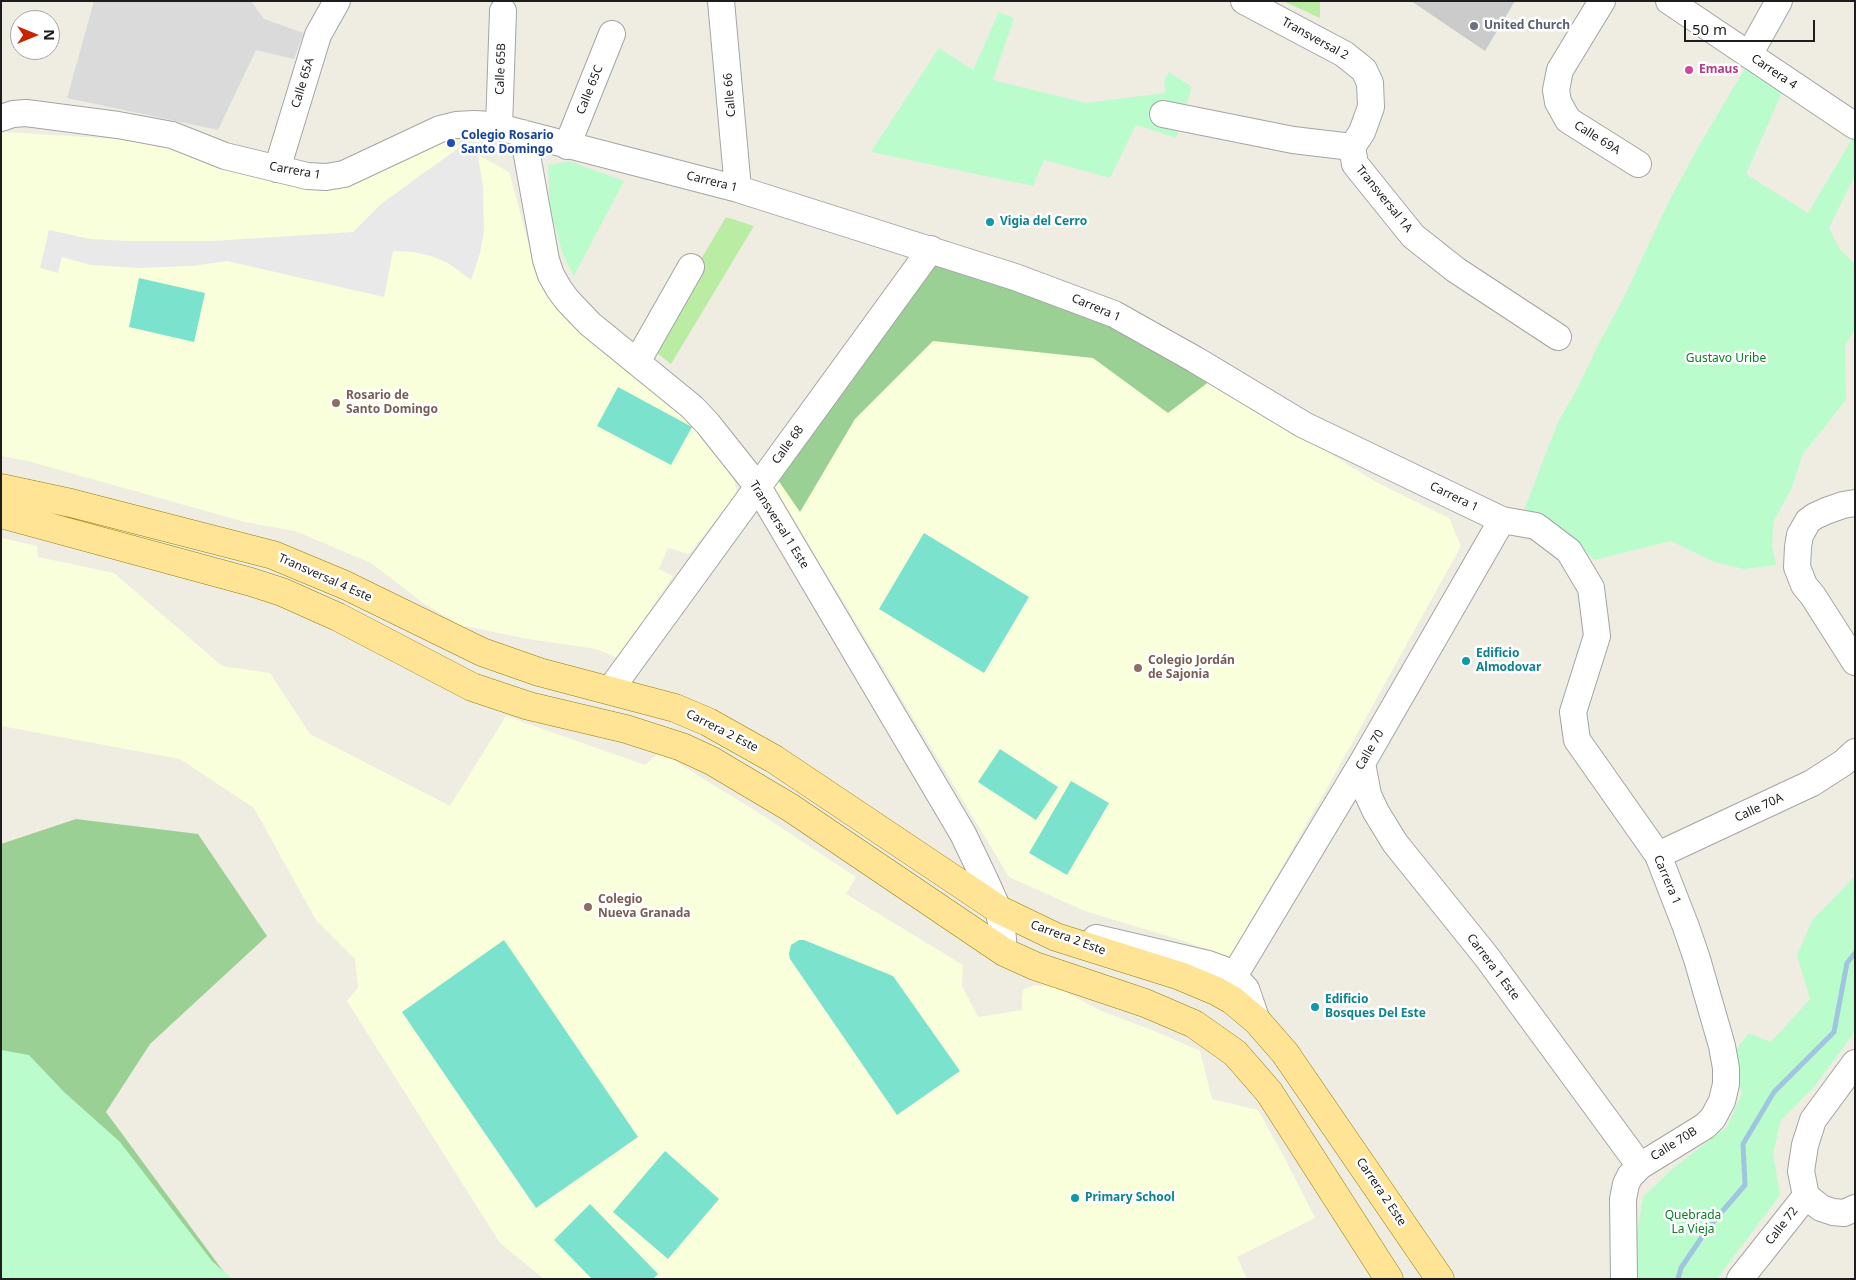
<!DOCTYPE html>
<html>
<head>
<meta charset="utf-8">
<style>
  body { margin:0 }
  #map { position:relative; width:1856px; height:1280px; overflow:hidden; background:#efede2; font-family:"Noto Sans",sans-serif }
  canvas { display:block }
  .frame { position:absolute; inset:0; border:2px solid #1d1d1d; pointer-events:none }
  .north { position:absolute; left:10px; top:10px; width:50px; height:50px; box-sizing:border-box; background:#fff; border:1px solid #a5a5a5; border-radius:50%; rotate:90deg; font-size:14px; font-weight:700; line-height:20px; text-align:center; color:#1d1d1d }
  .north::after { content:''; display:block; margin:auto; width:18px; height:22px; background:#c92400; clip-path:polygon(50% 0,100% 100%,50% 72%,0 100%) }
  .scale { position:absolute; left:1684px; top:20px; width:131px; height:22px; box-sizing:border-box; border:2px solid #1d1d1d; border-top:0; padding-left:6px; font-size:15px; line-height:18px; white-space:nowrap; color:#1d1d1d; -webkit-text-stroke:4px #fff; paint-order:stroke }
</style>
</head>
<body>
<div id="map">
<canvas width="1856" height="1280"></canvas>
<div class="frame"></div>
<div class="north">N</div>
<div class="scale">50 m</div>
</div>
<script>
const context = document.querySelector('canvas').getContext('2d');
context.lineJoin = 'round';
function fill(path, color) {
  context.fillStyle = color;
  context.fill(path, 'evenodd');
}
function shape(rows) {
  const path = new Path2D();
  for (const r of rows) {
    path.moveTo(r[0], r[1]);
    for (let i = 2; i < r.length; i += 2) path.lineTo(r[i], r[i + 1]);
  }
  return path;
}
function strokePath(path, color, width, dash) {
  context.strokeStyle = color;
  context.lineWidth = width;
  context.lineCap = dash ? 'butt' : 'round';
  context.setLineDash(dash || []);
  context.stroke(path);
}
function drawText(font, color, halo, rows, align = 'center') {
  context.font = font + ' "Noto Sans",sans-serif';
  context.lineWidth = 5;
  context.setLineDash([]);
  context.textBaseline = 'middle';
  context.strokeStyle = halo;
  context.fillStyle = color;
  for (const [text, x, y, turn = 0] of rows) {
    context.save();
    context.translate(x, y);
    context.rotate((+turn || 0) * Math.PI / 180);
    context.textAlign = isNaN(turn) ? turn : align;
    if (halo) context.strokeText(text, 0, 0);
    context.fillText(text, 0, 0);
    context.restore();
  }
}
const residential = shape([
  [94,1,251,1,264,19,304,33,294,59,256,50,218,130,67,98]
]);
const education = shape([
  [5,132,148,141,320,187,345,188,438,137,478,155,509,172,536,271,555,305,695,426,733,475,737,493,689,554,668,548,659,569,673,576,618,658,596,649,528,639,460,625,423,603,371,563,295,531,245,522,28,461,1,456,1,134],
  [933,258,1233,394,1376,482,1449,518,1461,546,1326,790,1229,959,1187,942,1085,911,1009,877,771,481],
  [1,538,37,546,38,557,114,573,222,666,270,673,310,734,450,806,506,716,645,765,660,752,759,813,856,877,846,894,963,965,962,986,978,1017,1022,1010,1022,995,1024,989,1035,985,1051,986,1060,989,1099,1010,1157,1032,1200,1051,1212,1099,1258,1110,1282,1153,1315,1218,1237,1257,1247,1279,544,1279,500,1243,347,1001,358,988,355,959,316,920,254,808,180,759,1,726]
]);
const religious = shape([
  [1411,1,1515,1,1485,51]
]);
const grass = shape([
  [1283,1,1320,1,1320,18],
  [726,217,754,226,671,364,649,347]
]);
const forest = shape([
  [933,258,1111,326,1210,381,1168,413,1093,358,933,341,855,419,800,512,778,480],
  [76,819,198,834,267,936,150,1044,106,1112,229,1279,1,1279,1,844]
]);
const park = shape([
  [999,12,1014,18,993,80,1086,103,1165,93,1164,81,1169,72,1192,87,1176,138,1136,125,1110,178,1044,160,1033,186,871,152,939,48,973,70],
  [1747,65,1784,88,1746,174,1808,213,1855,134,1855,175,1829,228,1840,250,1855,264,1855,328,1845,346,1846,400,1803,454,1792,487,1774,521,1772,543,1776,565,1744,569,1714,562,1671,541,1594,560,1567,532,1544,517,1524,510,1558,422,1578,387,1599,343,1623,299,1669,201,1697,149],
  [569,161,624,181,574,276,563,255,550,209,548,165],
  [1855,876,1855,1029,1851,1037,1814,1087,1781,1120,1773,1153,1780,1195,1717,1279,1633,1279,1634,1250,1643,1197,1672,1169,1727,1127,1742,1093,1730,1057,1749,1033,1771,1042,1810,999,1797,955,1813,919],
  [1,1050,29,1055,64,1092,120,1142,212,1261,232,1279,1,1279]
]);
const pitch = shape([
  [139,278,205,293,194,342,129,327],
  [618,387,692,427,671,465,597,426],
  [924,533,1029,597,984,673,879,609],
  [1000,749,1058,787,1036,820,978,782],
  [1071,781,1109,803,1067,875,1029,853],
  [504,940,638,1137,536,1208,402,1012],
  [799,940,804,940,893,976,960,1071,897,1115,790,959,789,954,791,945],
  [665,1151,719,1199,668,1259,613,1212],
  [590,1204,658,1274,653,1279,592,1279,554,1240]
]);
const parking = shape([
  [460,147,478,155,483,188,484,230,480,253,471,280,448,263,431,256,413,252,393,251,384,297,227,261,192,266,139,268,91,265,62,257,58,273,40,268,49,230,90,239,129,241,212,241,353,232,381,204]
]);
const stream = shape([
  [1678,1279,1681,1268,1708,1228,1745,1185,1743,1144,1774,1092,1834,1032,1847,963,1855,953]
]);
const minor = shape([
  [721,1,738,189],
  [1244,1,1344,54,1364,70,1370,83,1371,107,1362,132,1352,147],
  [1602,1,1560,70,1556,90,1558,102,1568,120,1638,164],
  [1669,1,1855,126],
  [1749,55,1779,1],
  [1163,114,1293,140,1352,147],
  [1,118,13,114,26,113,118,125,172,135,225,156,307,176,326,177,344,174,440,129,456,125,474,124,491,125,738,189,1015,277,1114,314,1196,360,1304,425,1502,520,1536,526,1569,551,1591,588,1597,636,1573,712,1577,740,1658,855,1686,927,1697,959,1722,1046,1726,1068,1726,1084,1722,1101,1713,1118,1705,1126,1640,1166,1630,1176,1626,1184,1623,1199,1624,1279],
  [499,127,503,11],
  [523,133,546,260,551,275,559,289,567,300,590,324,692,407,708,424,758,487,963,834,985,880,998,909,1002,927,1004,952],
  [567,146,612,34],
  [1352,147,1355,164,1413,236,1456,270,1558,337],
  [277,169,318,35,337,1],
  [637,362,691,267],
  [1855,503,1843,505,1826,511,1815,516,1808,521,1800,535,1798,547,1797,567,1804,585,1813,596,1855,662],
  [610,690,931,249],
  [1362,763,1368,795,1376,812,1395,843,1486,956,1640,1166],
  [1658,855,1812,783,1843,763,1855,752],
  [1096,938,1208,964,1222,969,1234,976,1246,989,1257,1021],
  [1234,976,1362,763,1502,520],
  [1806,1196,1801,1171,1805,1145,1813,1120,1855,1063],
  [1806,1196,1821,1208,1833,1212,1844,1213,1855,1208],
  [1740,1279,1806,1196]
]);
const major = shape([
  [1,488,71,503,273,555,345,585,482,652,539,672,675,708,708,722,774,759,998,909,1056,937,1180,976,1216,991,1232,1000,1257,1021,1285,1053,1440,1279],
  [1,514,251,582,282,592,338,617,472,687,529,706,626,729,682,747,712,761,791,808,1004,952,1035,966,1145,1003,1194,1024,1235,1053,1269,1092,1389,1279]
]);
const markers = [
  [1474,26,5,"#6b7280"],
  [1689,70,5,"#d1479c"],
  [451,143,5,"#1a4fb4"],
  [990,222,5,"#0f9aa8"],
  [336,403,5,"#8d6e63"],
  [1466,661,5,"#0f9aa8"],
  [1138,668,5,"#8d6e63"],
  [588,907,5,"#8d6e63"],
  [1315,1007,5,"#0f9aa8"],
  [1075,1198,5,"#0f9aa8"]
];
const worshipNames = [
  ["United Church",1484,26]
];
const streetNames = [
  ["Transversal 2",1315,39,29],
  ["Calle 65B",501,69,-88],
  ["Carrera 4",1774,72,34],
  ["Calle 65A",303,83,-73],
  ["Calle 65C",590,90,-68],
  ["Calle 66",730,95,-95],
  ["Calle 69A",1597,138,32],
  ["Carrera 1",295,171,10],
  ["Carrera 1",712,182,14],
  ["Transversal 1A",1384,199,51],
  ["Carrera 1",1096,308,23],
  ["Calle 68",788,445,-54],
  ["Carrera 1",1454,497,26],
  ["Transversal 1 Este",779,525,58],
  ["Transversal 4 Este",325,578,24],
  ["Carrera 2 Este",722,731,27],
  ["Calle 70",1370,750,-60],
  ["Calle 70A",1759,808,-25],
  ["Carrera 1",1667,880,67],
  ["Carrera 2 Este",1068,938,20],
  ["Carrera 1 Este",1493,967,53],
  ["Calle 70B",1674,1144,-32],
  ["Carrera 2 Este",1381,1192,56],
  ["Calle 72",1782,1226,-52]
];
const hotelNames = [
  ["Emaus",1699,70]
];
const transitNames = [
  ["Colegio Rosario",461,136],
  ["Santo Domingo",461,150]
];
const cultureNames = [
  ["Vigia del Cerro",1000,222],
  ["Edificio",1476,654],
  ["Almodovar",1476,668],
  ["Edificio",1325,1000],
  ["Bosques Del Este",1325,1014],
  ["Primary School",1085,1198]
];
const parkNames = [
  ["Gustavo Uribe",1726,359],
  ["Quebrada",1693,1216],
  ["La Vieja",1693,1230]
];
const educationNames = [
  ["Rosario de",346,396],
  ["Santo Domingo",346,410],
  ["Colegio Jordán",1148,661],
  ["de Sajonia",1148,675],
  ["Colegio",598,900],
  ["Nueva Granada",598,914]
];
fill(residential, '#dbdada');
fill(education, '#f9ffda');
fill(religious, '#cbcbcb');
fill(grass, '#bbeca4');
fill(forest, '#9bd094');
fill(park, '#bbfccc');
fill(pitch, '#7be2cd');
fill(parking, '#e9e9e9');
strokePath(stream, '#a0c5df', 5);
strokePath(minor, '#a4a4a4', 28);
strokePath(major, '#957e00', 29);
strokePath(minor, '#fff', 26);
strokePath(major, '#ffe496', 28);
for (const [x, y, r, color] of markers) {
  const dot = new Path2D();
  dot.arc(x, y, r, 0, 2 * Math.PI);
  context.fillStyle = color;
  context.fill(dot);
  strokePath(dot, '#fff', 2);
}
drawText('bold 12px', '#5b616d', '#fff', worshipNames, 'left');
drawText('12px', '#1d1d1d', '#fff', streetNames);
drawText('bold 12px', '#b23c85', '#fff', hotelNames, 'left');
drawText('bold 12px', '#164399', '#fff', transitNames, 'left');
drawText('bold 12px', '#0d838f', '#fff', cultureNames, 'left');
drawText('12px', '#067f26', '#fff', parkNames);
drawText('bold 12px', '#785e54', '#fff', educationNames, 'left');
</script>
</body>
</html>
